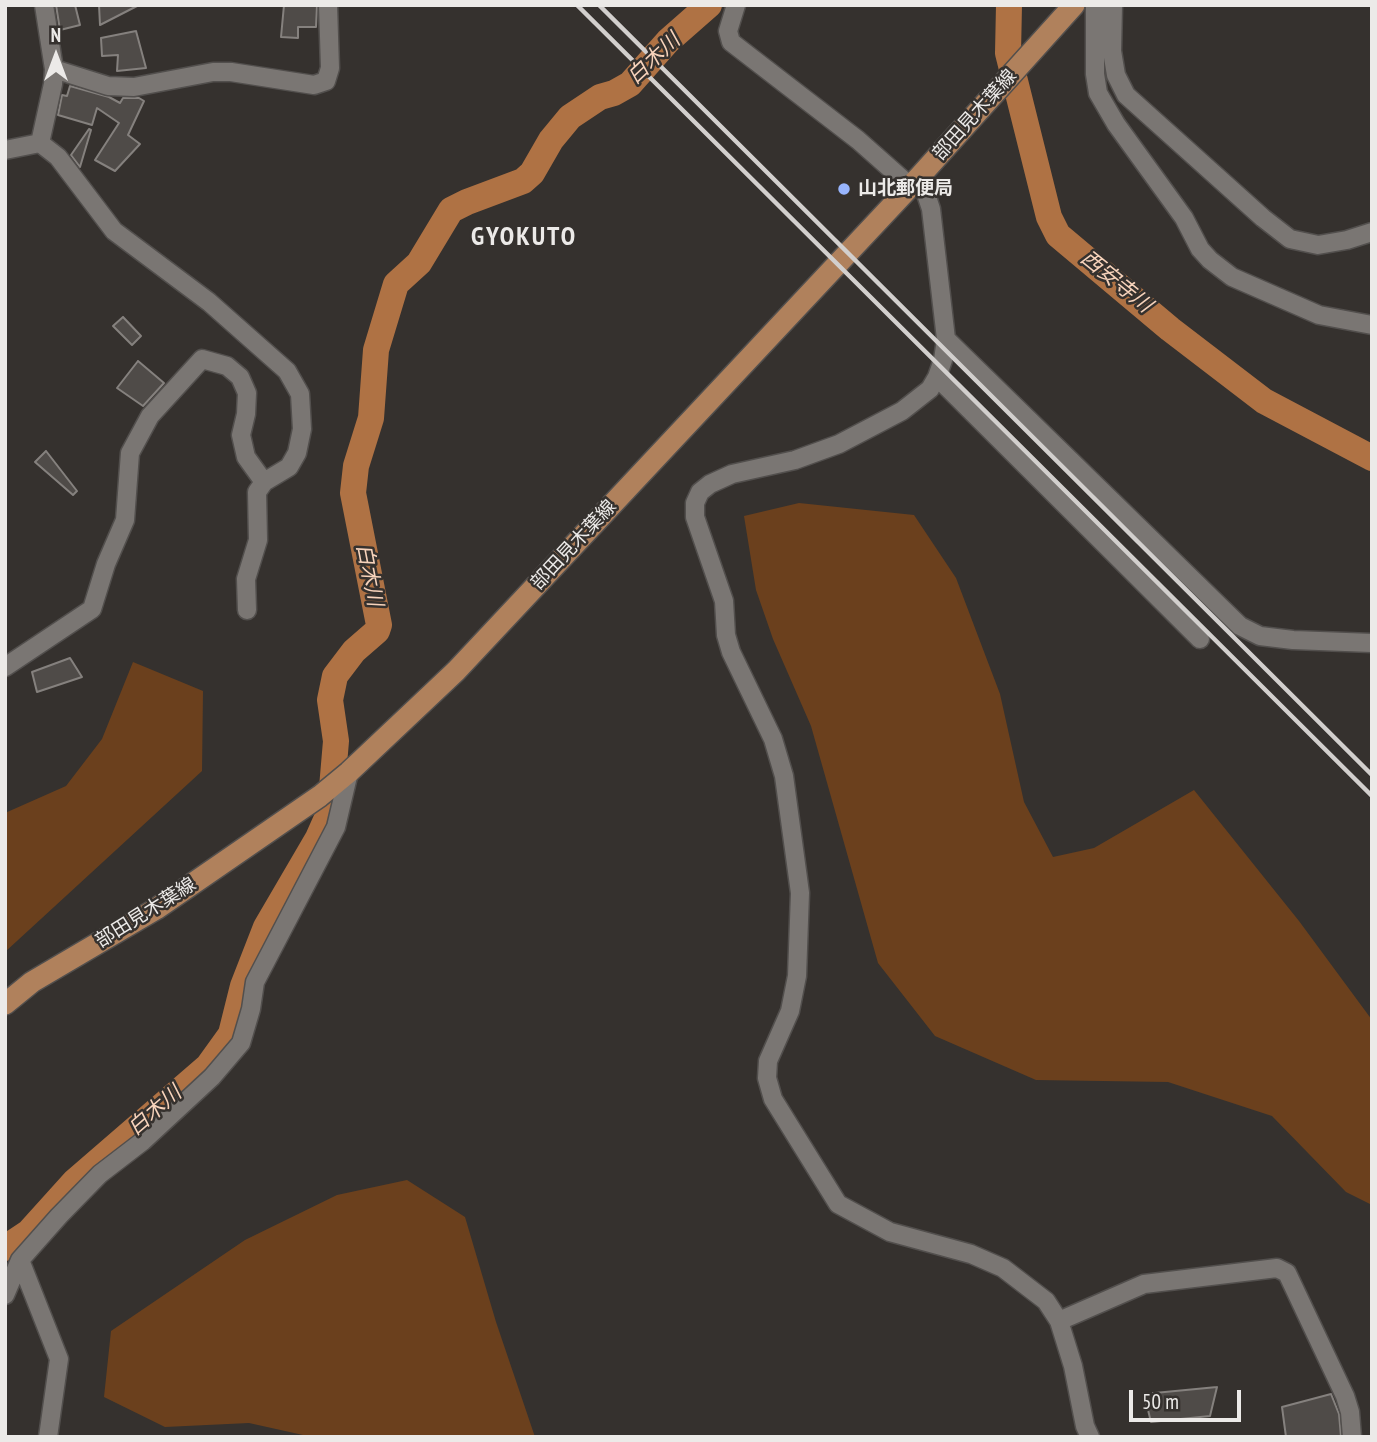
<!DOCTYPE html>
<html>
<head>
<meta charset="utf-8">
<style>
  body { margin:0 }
  #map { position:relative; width:1377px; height:1442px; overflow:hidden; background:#35312e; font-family:"PT Sans Narrow",sans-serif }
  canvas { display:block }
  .frame { position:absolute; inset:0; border:7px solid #eceae8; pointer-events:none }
  .north { position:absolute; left:21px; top:21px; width:70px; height:70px; -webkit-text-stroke:5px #35312e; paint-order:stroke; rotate:0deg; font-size:19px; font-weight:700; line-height:28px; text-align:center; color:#eceae8 }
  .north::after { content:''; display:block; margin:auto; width:24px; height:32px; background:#eceae8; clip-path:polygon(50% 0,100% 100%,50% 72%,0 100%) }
  .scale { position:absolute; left:1129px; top:1390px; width:112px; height:32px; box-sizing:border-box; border:4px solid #eceae8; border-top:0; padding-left:9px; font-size:21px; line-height:24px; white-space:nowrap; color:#eceae8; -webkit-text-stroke:5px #35312e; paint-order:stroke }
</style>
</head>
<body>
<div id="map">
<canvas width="1377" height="1442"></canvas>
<div class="frame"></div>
<div class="north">N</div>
<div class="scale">50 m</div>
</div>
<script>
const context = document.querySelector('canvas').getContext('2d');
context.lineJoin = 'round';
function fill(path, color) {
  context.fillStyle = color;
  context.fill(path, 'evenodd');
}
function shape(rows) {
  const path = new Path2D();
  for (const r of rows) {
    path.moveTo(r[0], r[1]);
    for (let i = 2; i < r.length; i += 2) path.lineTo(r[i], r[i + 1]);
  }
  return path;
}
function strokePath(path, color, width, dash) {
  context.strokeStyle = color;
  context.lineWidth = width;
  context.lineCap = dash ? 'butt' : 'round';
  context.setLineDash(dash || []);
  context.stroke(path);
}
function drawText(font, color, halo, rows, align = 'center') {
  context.font = font + ' "PT Sans Narrow","Noto Sans JP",sans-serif';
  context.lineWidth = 5;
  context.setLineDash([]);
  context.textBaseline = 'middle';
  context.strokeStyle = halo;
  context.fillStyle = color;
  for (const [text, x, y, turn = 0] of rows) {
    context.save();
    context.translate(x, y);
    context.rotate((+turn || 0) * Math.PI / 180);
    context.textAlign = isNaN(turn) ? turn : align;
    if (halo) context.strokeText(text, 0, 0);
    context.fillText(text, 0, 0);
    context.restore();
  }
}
const green = shape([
  [799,503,914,515,956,578,1000,694,1024,802,1053,857,1094,848,1194,790,1299,921,1372,1020,1372,1205,1346,1192,1272,1116,1168,1082,1036,1080,935,1036,878,963,811,726,773,639,756,590,744,516],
  [133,662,203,691,202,771,5,952,5,813,66,786,102,739],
  [407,1180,465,1217,496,1322,535,1437,312,1437,249,1423,165,1427,104,1397,111,1331,245,1240,337,1195]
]);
const river = shape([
  [1009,5,1008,53,1049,217,1058,235,1170,329,1264,401,1372,458],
  [5,1248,29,1232,75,1181,208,1066,231,1034,243,986,266,927,318,838,330,811,336,741,330,700,335,676,354,651,377,631,379,625,353,493,356,466,371,418,376,350,396,284,419,263,451,210,467,202,523,181,532,173,551,140,570,117,600,97,614,93,630,84,668,41,709,5]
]);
const building = shape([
  [56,5,75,5,80,25,60,30,56,5],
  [99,5,139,5,100,25,99,5],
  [284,5,317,5,316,27,298,27,298,38,281,37,284,5],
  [136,31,146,68,117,71,118,55,102,56,101,38,136,31],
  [70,86,109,97,120,103,123,98,139,98,144,101,128,135,140,144,115,171,95,160,119,123,97,108,92,125,58,115,62,95,67,96,70,86],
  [89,129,91,130,80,167,71,155,89,129],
  [123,317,141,336,132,345,113,326,123,317],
  [138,361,164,383,143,406,117,388,138,361],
  [46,451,77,491,73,495,35,462,46,451],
  [70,658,82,677,37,692,32,672,70,658],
  [1217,1387,1210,1416,1151,1422,1144,1394,1217,1387],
  [1331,1394,1339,1414,1341,1437,1286,1437,1282,1407,1331,1394]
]);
const minor = shape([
  [736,5,728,31,731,42,858,140,910,186],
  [1095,5,1095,74,1098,93,1116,124,1184,218,1200,249,1210,260,1232,277,1319,315,1372,325],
  [1113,5,1112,51,1116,75,1126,95,1263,218,1290,239,1318,245,1347,240,1372,232],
  [54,69,108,86,134,87,213,72,231,72,314,85,326,81,330,68,328,5],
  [40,143,53,84,54,69,44,5],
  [5,150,40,143,58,157,114,231,209,302,287,371,300,394,302,429,297,453,289,467,264,482,246,457,241,435,246,414,247,393,240,377,227,366,202,359,150,416,130,453,125,520,106,564,92,609,5,667],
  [920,176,931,209,946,339,943,360,937,377,930,389,902,411,839,444,795,460,732,474,710,484,700,492,695,503,695,517,724,601,726,635,731,652,773,739,784,776,800,893,797,976,790,1011,768,1061,767,1078,773,1099,838,1204,890,1232,971,1254,1003,1268,1046,1301,1059,1321,1073,1366,1085,1426,1090,1437],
  [946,339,1240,626,1260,636,1293,640,1372,643],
  [937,377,1200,639],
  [247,610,246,579,258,540,257,492,264,482],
  [20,1260,59,1359,48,1437],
  [5,1295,20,1260,59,1216,100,1174,143,1141,212,1077,241,1043,251,1009,255,982,336,827,349,772],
  [1059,1321,1144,1284,1277,1268,1287,1273,1345,1396,1350,1412,1352,1437]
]);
const major = shape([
  [5,1004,32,982,156,909,320,796,349,772,456,671,920,176,1074,5]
]);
const rail = shape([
  [577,5,1372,796],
  [599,5,1372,775]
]);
const markers = [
  [844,189,7,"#98b5fd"]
];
const streetNames = [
  ["部田見木葉線",975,115,-48],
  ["部田見木葉線",574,545,-47],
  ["部田見木葉線",146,913,-32]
];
const poiNames = [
  ["山北郵便局",858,189]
];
const waterNames = [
  ["白木川",654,59,-43],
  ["西安寺川",1116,282,39],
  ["白木川",369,575,79],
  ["白木川",155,1111,-41]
];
const districtNames = [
  ["GYOKUTO",524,238]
];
fill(green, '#6b401d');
strokePath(river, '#af7244', 26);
fill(building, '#4f4b48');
strokePath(building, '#85817e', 2);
strokePath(minor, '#524f4d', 21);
strokePath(major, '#524f4d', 24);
strokePath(minor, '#7a7673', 18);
strokePath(major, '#b0815c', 21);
strokePath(rail, '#d2cfcd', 4.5);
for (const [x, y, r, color] of markers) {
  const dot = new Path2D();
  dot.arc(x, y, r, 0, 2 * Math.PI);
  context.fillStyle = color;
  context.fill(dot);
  strokePath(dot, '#35312e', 2.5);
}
drawText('19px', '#eceae8', '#35312e', streetNames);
drawText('bold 19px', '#eceae8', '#35312e', poiNames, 'left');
drawText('italic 21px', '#f7d3bb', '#35312e', waterNames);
context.letterSpacing = '2px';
drawText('bold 26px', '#eceae8', '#35312e', districtNames);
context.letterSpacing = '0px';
</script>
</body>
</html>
